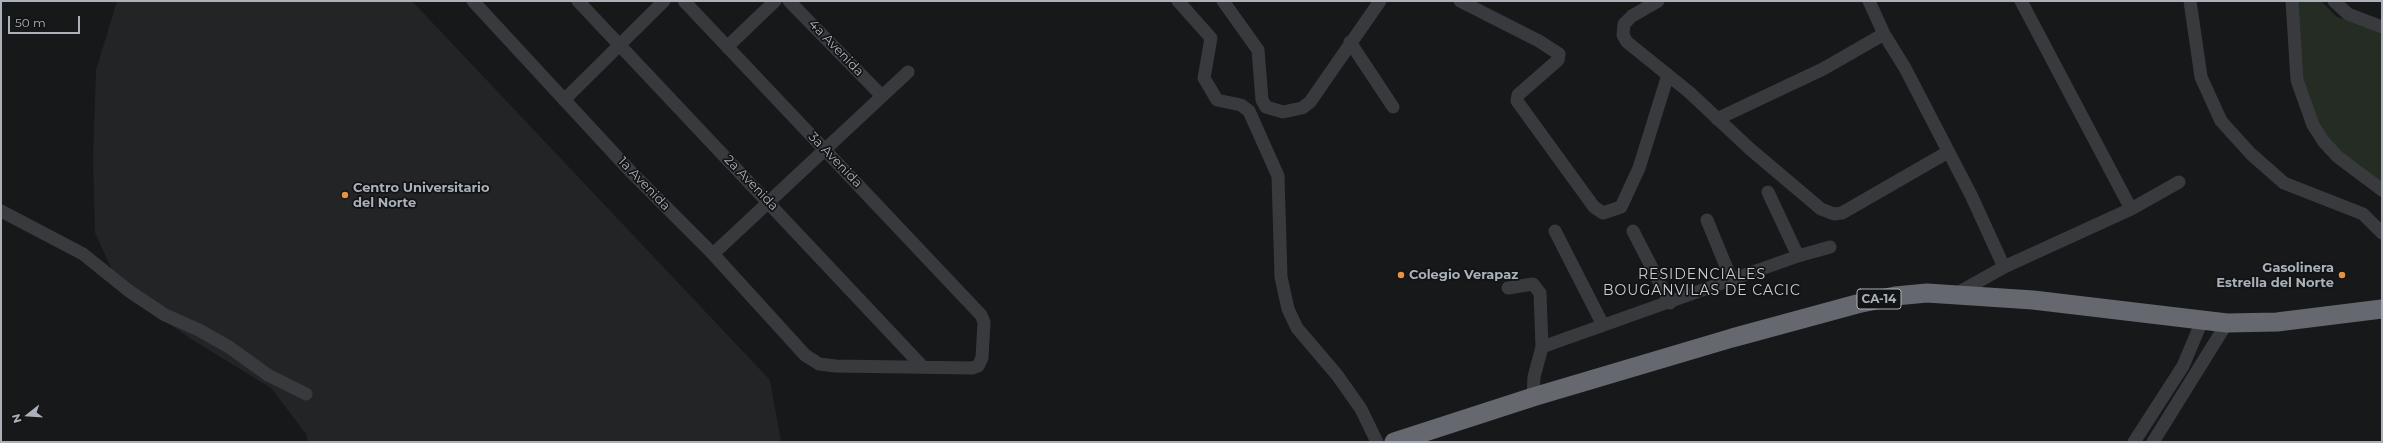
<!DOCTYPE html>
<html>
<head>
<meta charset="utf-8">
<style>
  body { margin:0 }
  #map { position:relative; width:2383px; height:443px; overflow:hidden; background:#171819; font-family:Montserrat,sans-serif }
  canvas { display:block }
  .frame { position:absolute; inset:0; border:2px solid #aab1b8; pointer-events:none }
  .north { position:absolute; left:8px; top:395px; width:40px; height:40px; -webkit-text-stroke:3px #121314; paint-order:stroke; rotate:253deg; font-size:11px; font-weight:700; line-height:16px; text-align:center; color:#aab1b8 }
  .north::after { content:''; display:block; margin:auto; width:14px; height:18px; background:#aab1b8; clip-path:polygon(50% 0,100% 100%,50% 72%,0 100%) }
  .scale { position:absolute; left:8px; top:16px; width:72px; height:18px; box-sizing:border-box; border:2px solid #aab1b8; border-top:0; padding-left:5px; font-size:12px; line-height:14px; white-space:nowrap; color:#aab1b8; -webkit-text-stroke:3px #121314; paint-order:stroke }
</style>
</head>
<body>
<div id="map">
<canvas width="2383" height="443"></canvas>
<div class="frame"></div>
<div class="north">N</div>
<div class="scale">50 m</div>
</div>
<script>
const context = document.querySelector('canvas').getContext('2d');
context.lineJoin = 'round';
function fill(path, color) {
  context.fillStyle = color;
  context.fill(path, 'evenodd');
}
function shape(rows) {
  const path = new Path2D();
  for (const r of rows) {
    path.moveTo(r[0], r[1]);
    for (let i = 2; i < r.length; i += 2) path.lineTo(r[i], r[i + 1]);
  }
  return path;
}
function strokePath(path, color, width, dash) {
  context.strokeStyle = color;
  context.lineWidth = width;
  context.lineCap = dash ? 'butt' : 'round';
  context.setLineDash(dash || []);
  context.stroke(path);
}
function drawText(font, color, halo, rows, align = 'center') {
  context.font = font + ' Montserrat,sans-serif';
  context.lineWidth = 3.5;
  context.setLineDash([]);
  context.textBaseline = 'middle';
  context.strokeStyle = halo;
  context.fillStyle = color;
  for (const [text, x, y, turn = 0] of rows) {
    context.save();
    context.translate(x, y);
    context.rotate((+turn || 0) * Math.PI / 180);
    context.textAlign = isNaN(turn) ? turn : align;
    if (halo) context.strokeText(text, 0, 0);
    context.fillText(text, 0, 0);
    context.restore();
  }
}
const built = shape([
  [117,1,412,1,770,380,781,442,308,442,306,434,271,388,191,339,122,291,95,233,93,158,96,70]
]);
const green = shape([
  [2296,1,2321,1,2337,17,2382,30,2382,194,2324,134,2310,105,2301,79]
]);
const minor = shape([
  [473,1,632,173,713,254,805,355,819,364,836,366,972,368,978,366,982,358,984,322,981,315,684,1],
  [578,1,922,366],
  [789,1,881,95],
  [1178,1,1211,38,1204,78,1217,100,1241,105,1249,111,1278,176,1281,277,1288,309,1297,328,1337,375,1361,409,1377,442],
  [1223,1,1258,50,1262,100,1266,107,1283,112,1302,108,1310,102,1380,1],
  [1460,1,1539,41,1559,54,1558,60,1518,95,1517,101,1594,207,1603,213,1621,207,1639,168,1668,75],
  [1658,1,1632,16,1624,24,1623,35,1627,42,1689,92,1750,149,1821,209,1834,214,1842,213,1948,152],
  [1869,1,1884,34,1905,68,1971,195,2004,267],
  [2021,1,2131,209],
  [2190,1,2201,77,2221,121,2251,154,2284,183,2363,214,2382,233],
  [2292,1,2297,80,2313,125,2324,142,2338,157,2382,190],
  [2334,1,2348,14,2382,27],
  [1350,42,1393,107],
  [727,47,775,1],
  [564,100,664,1],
  [1717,119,1823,69,1884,34],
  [1768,192,1798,256],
  [1,211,83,254,129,291,165,315,199,330,229,347,268,375,306,394],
  [1707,220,1732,281],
  [1555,231,1603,325],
  [1633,231,1670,303],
  [713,254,908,72],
  [1508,288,1533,284,1540,293,1542,347,1534,377,1533,397],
  [1956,294,2004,267,2131,209,2179,182],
  [1542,347,1798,256,1830,247],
  [2134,442,2183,366,2202,321],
  [2153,442,2227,323]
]);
const highway = shape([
  [1394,442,1533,397,1732,338,1857,304,1895,296,1927,293,2033,300,2227,323,2277,322,2382,309]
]);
const markers = [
  [345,195,4,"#e69242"],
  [1401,275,4,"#e69242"],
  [2342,275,4,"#e69242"]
];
const shields = [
  [1879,299,44]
];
const shieldNames = [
  ["CA-14",1879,299]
];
const streetNames = [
  ["4a Avenida",836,48,46],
  ["3a Avenida",835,160,46],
  ["2a Avenida",751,183,46],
  ["1a Avenida",644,184,46]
];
const poiNames = [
  ["Centro Universitario",353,188],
  ["del Norte",353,203],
  ["Gasolinera",2334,268,"right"],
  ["Estrella del Norte",2334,283,"right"],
  ["Colegio Verapaz",1409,275]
];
const neighbourhoodNames = [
  ["RESIDENCIALES",1702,275],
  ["BOUGANVILAS DE CACIC",1702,291]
];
fill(built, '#232426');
fill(green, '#242c24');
strokePath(minor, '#393a3e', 13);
strokePath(highway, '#65696f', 19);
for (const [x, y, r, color] of markers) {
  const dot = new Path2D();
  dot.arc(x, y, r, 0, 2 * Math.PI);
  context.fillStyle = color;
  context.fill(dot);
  strokePath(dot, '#121314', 1.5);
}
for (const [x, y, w] of shields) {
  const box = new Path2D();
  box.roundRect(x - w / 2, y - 10, w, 20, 3);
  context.fillStyle = '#121314';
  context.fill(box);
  strokePath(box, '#aab1b8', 1);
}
drawText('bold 12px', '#aab1b8', null, shieldNames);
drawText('13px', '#aab1b8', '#121314', streetNames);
drawText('bold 13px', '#aab1b8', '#121314', poiNames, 'left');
context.letterSpacing = '1px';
drawText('14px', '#cbcfd4', '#121314', neighbourhoodNames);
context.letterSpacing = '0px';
</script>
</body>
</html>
